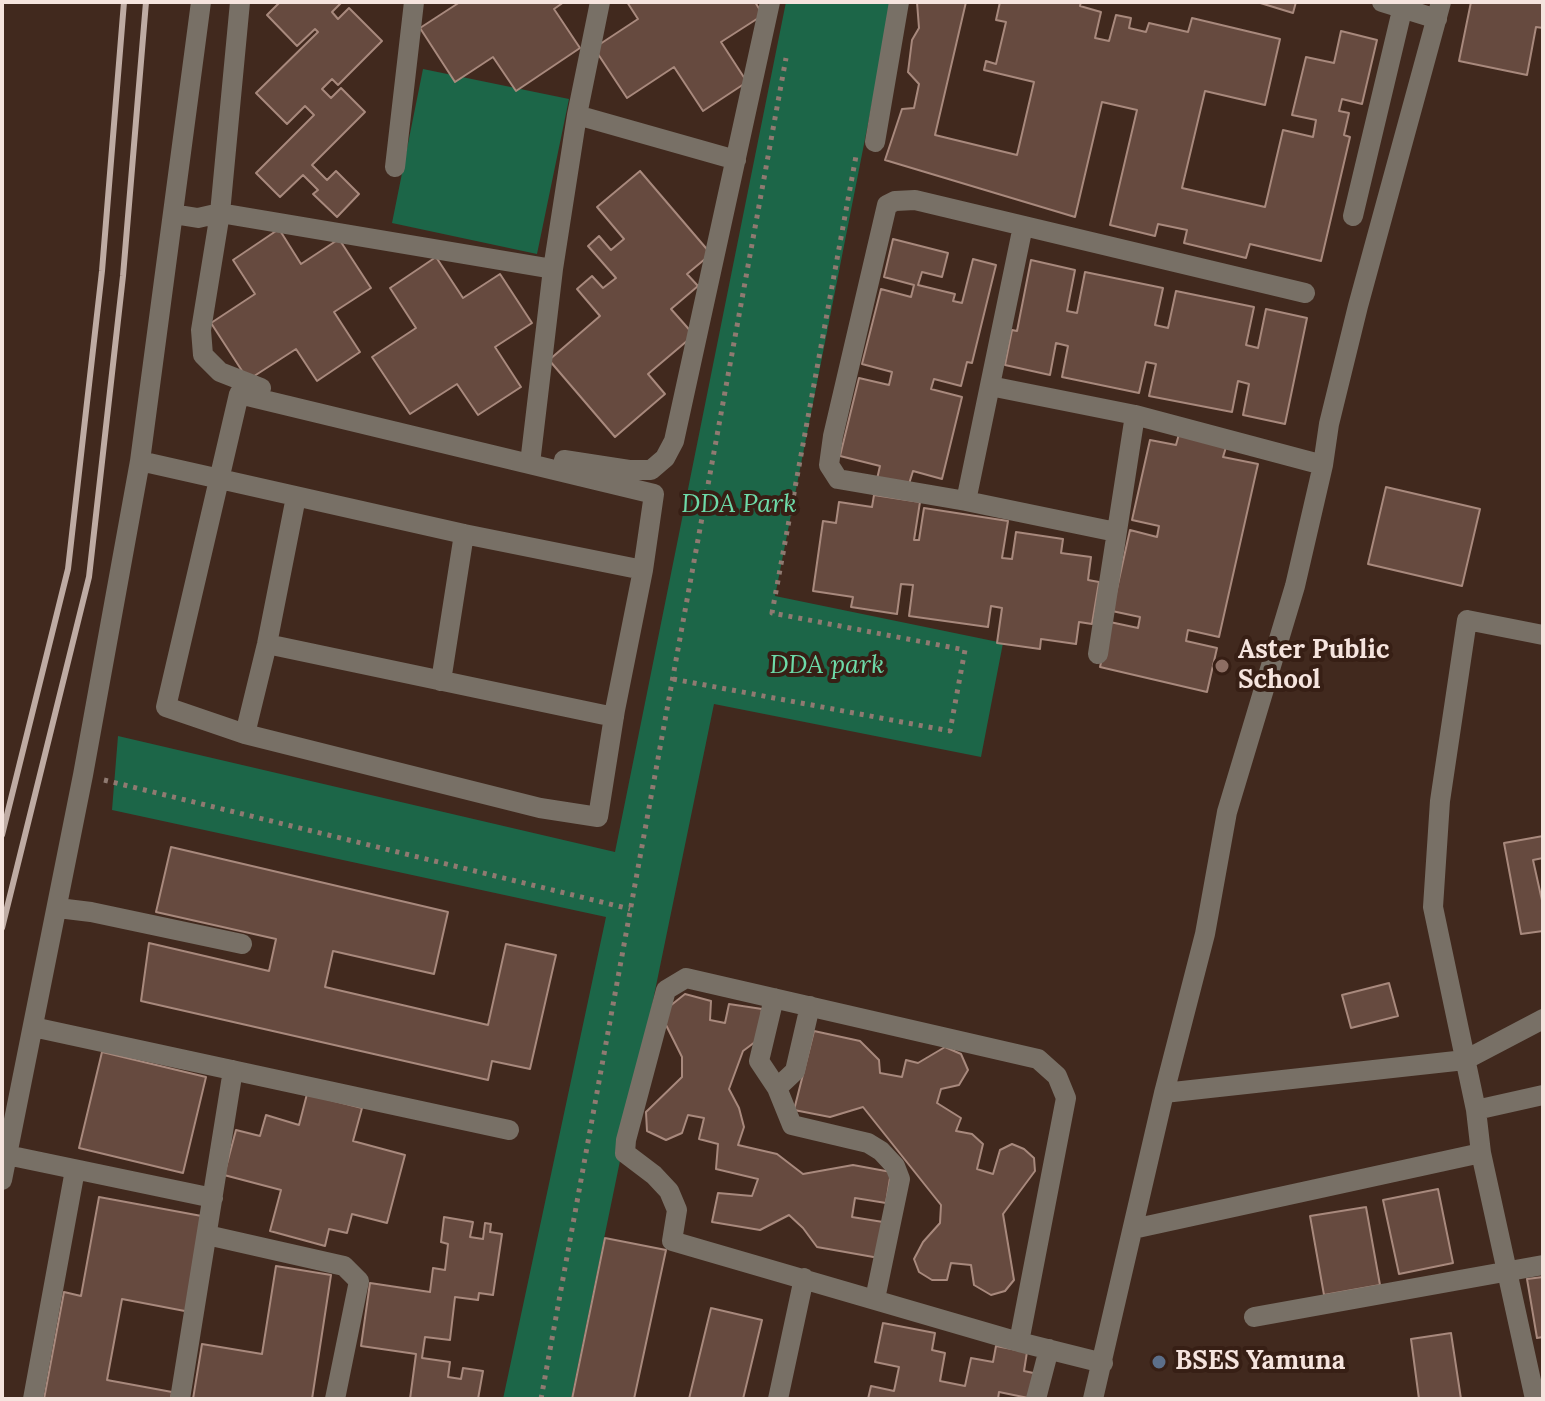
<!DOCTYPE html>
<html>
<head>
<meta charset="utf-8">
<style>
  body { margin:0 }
  #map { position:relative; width:1545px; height:1401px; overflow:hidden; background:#41291e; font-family:Lora,serif }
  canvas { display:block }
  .frame { position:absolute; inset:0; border:4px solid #f5e4de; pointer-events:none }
</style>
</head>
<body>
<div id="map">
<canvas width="1545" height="1401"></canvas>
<div class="frame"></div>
</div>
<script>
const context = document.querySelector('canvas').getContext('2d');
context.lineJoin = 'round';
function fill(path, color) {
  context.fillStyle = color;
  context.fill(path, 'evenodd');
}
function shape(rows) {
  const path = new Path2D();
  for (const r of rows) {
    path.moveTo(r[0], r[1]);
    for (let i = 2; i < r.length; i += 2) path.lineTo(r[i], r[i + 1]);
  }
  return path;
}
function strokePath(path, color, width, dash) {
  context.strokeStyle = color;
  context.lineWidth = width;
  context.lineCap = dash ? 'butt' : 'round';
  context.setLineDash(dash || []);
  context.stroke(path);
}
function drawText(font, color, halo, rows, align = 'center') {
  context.font = font + ' Lora,serif';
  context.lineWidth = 8;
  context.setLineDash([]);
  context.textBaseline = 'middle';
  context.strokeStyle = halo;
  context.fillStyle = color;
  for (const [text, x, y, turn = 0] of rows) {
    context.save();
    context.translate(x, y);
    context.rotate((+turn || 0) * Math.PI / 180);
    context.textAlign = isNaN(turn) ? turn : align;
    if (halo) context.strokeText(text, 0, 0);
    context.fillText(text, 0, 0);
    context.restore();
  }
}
const green = shape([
  [786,2,892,2,775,596,1003,643,981,757,714,704,571,1399,503,1399,606,917,112,810,118,736,615,852],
  [423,69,569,99,537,254,392,223]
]);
const building = shape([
  [280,2,342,2,332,12,338,19,349,8,382,41,338,85,332,79,322,89,331,98,341,88,365,112,312,165,327,180,336,171,359,194,337,217,313,194,318,190,303,175,280,197,256,173,314,115,305,106,287,124,256,93,318,32,315,29,297,46,267,15,280,2],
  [460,2,564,2,554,9,580,48,516,91,493,57,455,82,420,28,460,2],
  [627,2,755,2,763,15,721,42,747,82,703,111,674,67,627,98,594,48,638,19,627,2],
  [917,2,966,2,935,135,1017,155,1034,82,984,70,986,61,996,64,1006,22,996,20,1000,2,1081,2,1080,6,1101,12,1095,38,1109,41,1116,15,1131,18,1129,28,1146,32,1149,23,1188,32,1192,18,1280,39,1265,105,1205,91,1182,188,1265,207,1283,130,1313,137,1316,120,1292,115,1306,57,1334,63,1341,31,1377,40,1362,104,1342,99,1339,111,1349,113,1344,135,1350,137,1321,261,1250,244,1246,258,1184,243,1187,230,1158,224,1155,236,1110,225,1137,110,1102,102,1075,217,885,160,902,109,914,108,919,84,908,72,912,40,919,28,917,2],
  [1257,2,1296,2,1293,13,1257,2],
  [1471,2,1543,2,1543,28,1536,27,1527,75,1459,61,1471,2],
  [640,171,711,254,687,274,698,286,671,309,694,335,648,374,665,394,615,437,549,360,600,316,577,289,592,276,603,288,616,278,588,246,599,236,611,250,624,239,597,207,640,171],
  [279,229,301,264,339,239,371,288,334,312,360,352,317,381,296,349,248,380,211,323,255,294,233,260,279,229],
  [893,239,948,253,942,277,922,272,918,285,955,294,953,301,962,303,973,259,996,265,972,363,967,362,961,386,934,379,931,389,962,397,942,479,913,471,908,487,877,479,880,466,840,456,859,378,889,385,892,372,862,364,881,289,911,297,914,285,884,277,893,239],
  [436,257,463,298,500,274,532,323,495,347,521,387,478,415,457,384,410,414,372,357,416,328,390,288,436,257],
  [1031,260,1075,270,1067,311,1077,313,1085,272,1163,288,1155,325,1168,328,1176,291,1254,307,1246,345,1258,348,1266,309,1307,318,1285,424,1243,415,1249,384,1238,381,1232,412,1149,396,1156,364,1146,362,1139,393,1062,377,1068,346,1056,343,1050,375,1005,365,1012,330,1017,331,1031,260],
  [1179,434,1227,444,1223,457,1258,464,1219,637,1188,630,1186,641,1217,648,1207,692,1100,667,1110,622,1138,628,1140,617,1112,611,1130,530,1157,537,1159,526,1132,520,1150,440,1176,445,1179,434],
  [1386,487,1480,509,1462,586,1368,564,1386,487],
  [874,495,920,502,914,540,919,540,924,508,1008,521,1002,558,1012,559,1016,532,1063,539,1061,553,1091,557,1088,580,1099,582,1092,624,1079,622,1076,644,1041,639,1040,649,997,643,1002,608,991,606,988,627,909,616,913,585,901,584,897,614,851,607,853,597,813,591,823,521,836,523,839,502,872,507,874,495],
  [1543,836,1543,858,1533,860,1543,905,1543,931,1521,934,1504,843,1543,836],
  [171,847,448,912,434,974,333,951,325,987,488,1025,506,944,556,955,530,1069,492,1061,488,1080,141,1001,149,943,269,971,276,939,156,912,171,847],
  [1389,983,1398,1016,1351,1028,1342,995,1389,983],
  [685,994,711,1001,710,1020,725,1023,729,1004,762,1009,759,1039,743,1051,729,1089,739,1108,744,1127,738,1145,777,1154,803,1174,853,1165,891,1172,886,1203,855,1198,852,1217,883,1222,879,1258,817,1247,803,1228,789,1215,760,1230,712,1222,718,1193,752,1196,758,1179,716,1169,718,1144,699,1139,704,1118,688,1115,682,1133,666,1140,647,1131,646,1112,682,1077,682,1057,665,1023,670,1006,685,994],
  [814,1031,860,1041,879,1060,880,1073,902,1077,906,1060,918,1063,945,1047,961,1054,968,1070,959,1085,941,1089,937,1103,961,1118,956,1131,972,1134,983,1144,977,1169,993,1174,1000,1150,1012,1144,1024,1149,1034,1158,1035,1171,1003,1214,1014,1280,1005,1291,991,1295,974,1285,971,1265,951,1263,947,1280,932,1280,919,1272,914,1259,923,1242,940,1223,941,1205,863,1107,830,1117,794,1110,814,1031],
  [102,1052,206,1077,183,1173,79,1148,102,1052],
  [307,1094,362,1108,353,1141,405,1155,387,1223,352,1214,347,1233,329,1229,325,1246,270,1231,281,1190,224,1175,236,1130,260,1136,266,1115,299,1125,307,1094],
  [1438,1189,1453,1263,1399,1274,1383,1200,1438,1189],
  [99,1197,207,1217,190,1312,122,1299,107,1380,172,1392,171,1399,44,1399,64,1292,81,1296,99,1197],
  [1366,1207,1380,1285,1324,1295,1310,1216,1366,1207],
  [444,1217,473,1222,470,1237,483,1239,485,1223,491,1224,490,1232,502,1234,493,1295,479,1293,478,1300,455,1297,450,1340,425,1337,422,1358,450,1362,448,1377,461,1379,463,1368,483,1371,478,1399,410,1399,416,1354,361,1346,370,1283,430,1292,433,1268,445,1270,448,1244,441,1242,444,1217],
  [605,1238,666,1250,634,1399,572,1399,605,1238],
  [276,1266,331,1275,312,1399,193,1399,202,1344,262,1354,276,1266],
  [1543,1277,1543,1337,1537,1338,1527,1279,1543,1277],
  [711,1308,762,1320,743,1399,689,1399,711,1308],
  [883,1323,935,1333,932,1350,945,1353,940,1381,965,1386,971,1358,993,1362,996,1346,1027,1352,1024,1371,1038,1374,1033,1399,999,1392,998,1399,868,1399,871,1386,894,1391,899,1367,875,1362,883,1323],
  [1451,1333,1461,1399,1419,1399,1411,1339,1451,1333]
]);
const path = shape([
  [673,679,950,731,965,650,772,613,856,156],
  [104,780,630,909],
  [541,1399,786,58]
]);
const minor = shape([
  [240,2,220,213,201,330,203,355,220,372,261,388],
  [1382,2,1437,19],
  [577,115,600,2],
  [875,142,899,2],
  [395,167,414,2],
  [173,214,198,218,220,213,553,269],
  [1353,216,1404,2],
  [990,386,1135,415,1323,465],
  [239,394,654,494,643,570,615,710,598,817,540,808,245,734,166,707,239,394],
  [531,455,553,269,577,115,736,160],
  [564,460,629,470,651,470,665,458,674,441,770,2],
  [140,461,464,534,643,570],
  [966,501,1023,226],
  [1116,532,966,501,838,479,829,465,833,436,887,205,895,201,915,200,1305,293],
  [267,644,614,717],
  [1098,654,1135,415],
  [441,681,464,534],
  [245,734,267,644,296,497],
  [58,908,91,912,242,944],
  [774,998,759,1061,777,1088,795,1071,810,1006],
  [33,1027,509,1130],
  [777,1088,792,1125,868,1143,881,1151,895,1166,900,1179,875,1299],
  [1164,1093,1465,1060,1543,1019],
  [1476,1110,1543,1095],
  [7,1155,213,1198],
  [2,1180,83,775,140,461,201,2],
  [1133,1229,1481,1153],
  [207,1235,344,1266,359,1281,335,1399],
  [1254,1317,1543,1265],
  [1019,1342,1066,1098,1057,1076,1038,1059,686,978,666,990,626,1140,625,1153,654,1175,669,1191,677,1210,672,1241,1019,1342,1103,1363],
  [33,1399,75,1170],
  [180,1399,233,1070],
  [778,1399,804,1278],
  [1036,1399,1049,1349],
  [1093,1399,1164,1093,1205,934,1227,812,1295,586,1323,465,1329,424,1358,306,1441,2],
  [1535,1399,1481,1153,1476,1110,1433,907,1440,801,1467,620,1543,635]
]);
const rail = shape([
  [2,835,68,569,102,271,124,2],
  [2,928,89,577,123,276,146,2]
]);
const markers = [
  [1222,666,8,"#8d6e63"],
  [1159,1362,8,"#5c6f8a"]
];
const parkNames = [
  ["DDA Park",739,505],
  ["DDA park",827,666]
];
const poiNames = [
  ["Aster Public",1238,651],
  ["School",1238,681],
  ["BSES Yamuna",1175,1362]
];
fill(green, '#1c6648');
fill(building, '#664a3f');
strokePath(building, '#a8897d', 2);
strokePath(path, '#8f7a71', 5, [4, 6]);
strokePath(minor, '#787066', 20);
strokePath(rail, '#beaba3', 6);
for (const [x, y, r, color] of markers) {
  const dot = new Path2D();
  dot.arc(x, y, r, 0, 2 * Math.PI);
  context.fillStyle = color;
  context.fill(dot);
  strokePath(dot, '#371f15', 3);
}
drawText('italic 26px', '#6ddaa8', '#371f15', parkNames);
drawText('bold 26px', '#f5e4de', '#371f15', poiNames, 'left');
</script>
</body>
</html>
